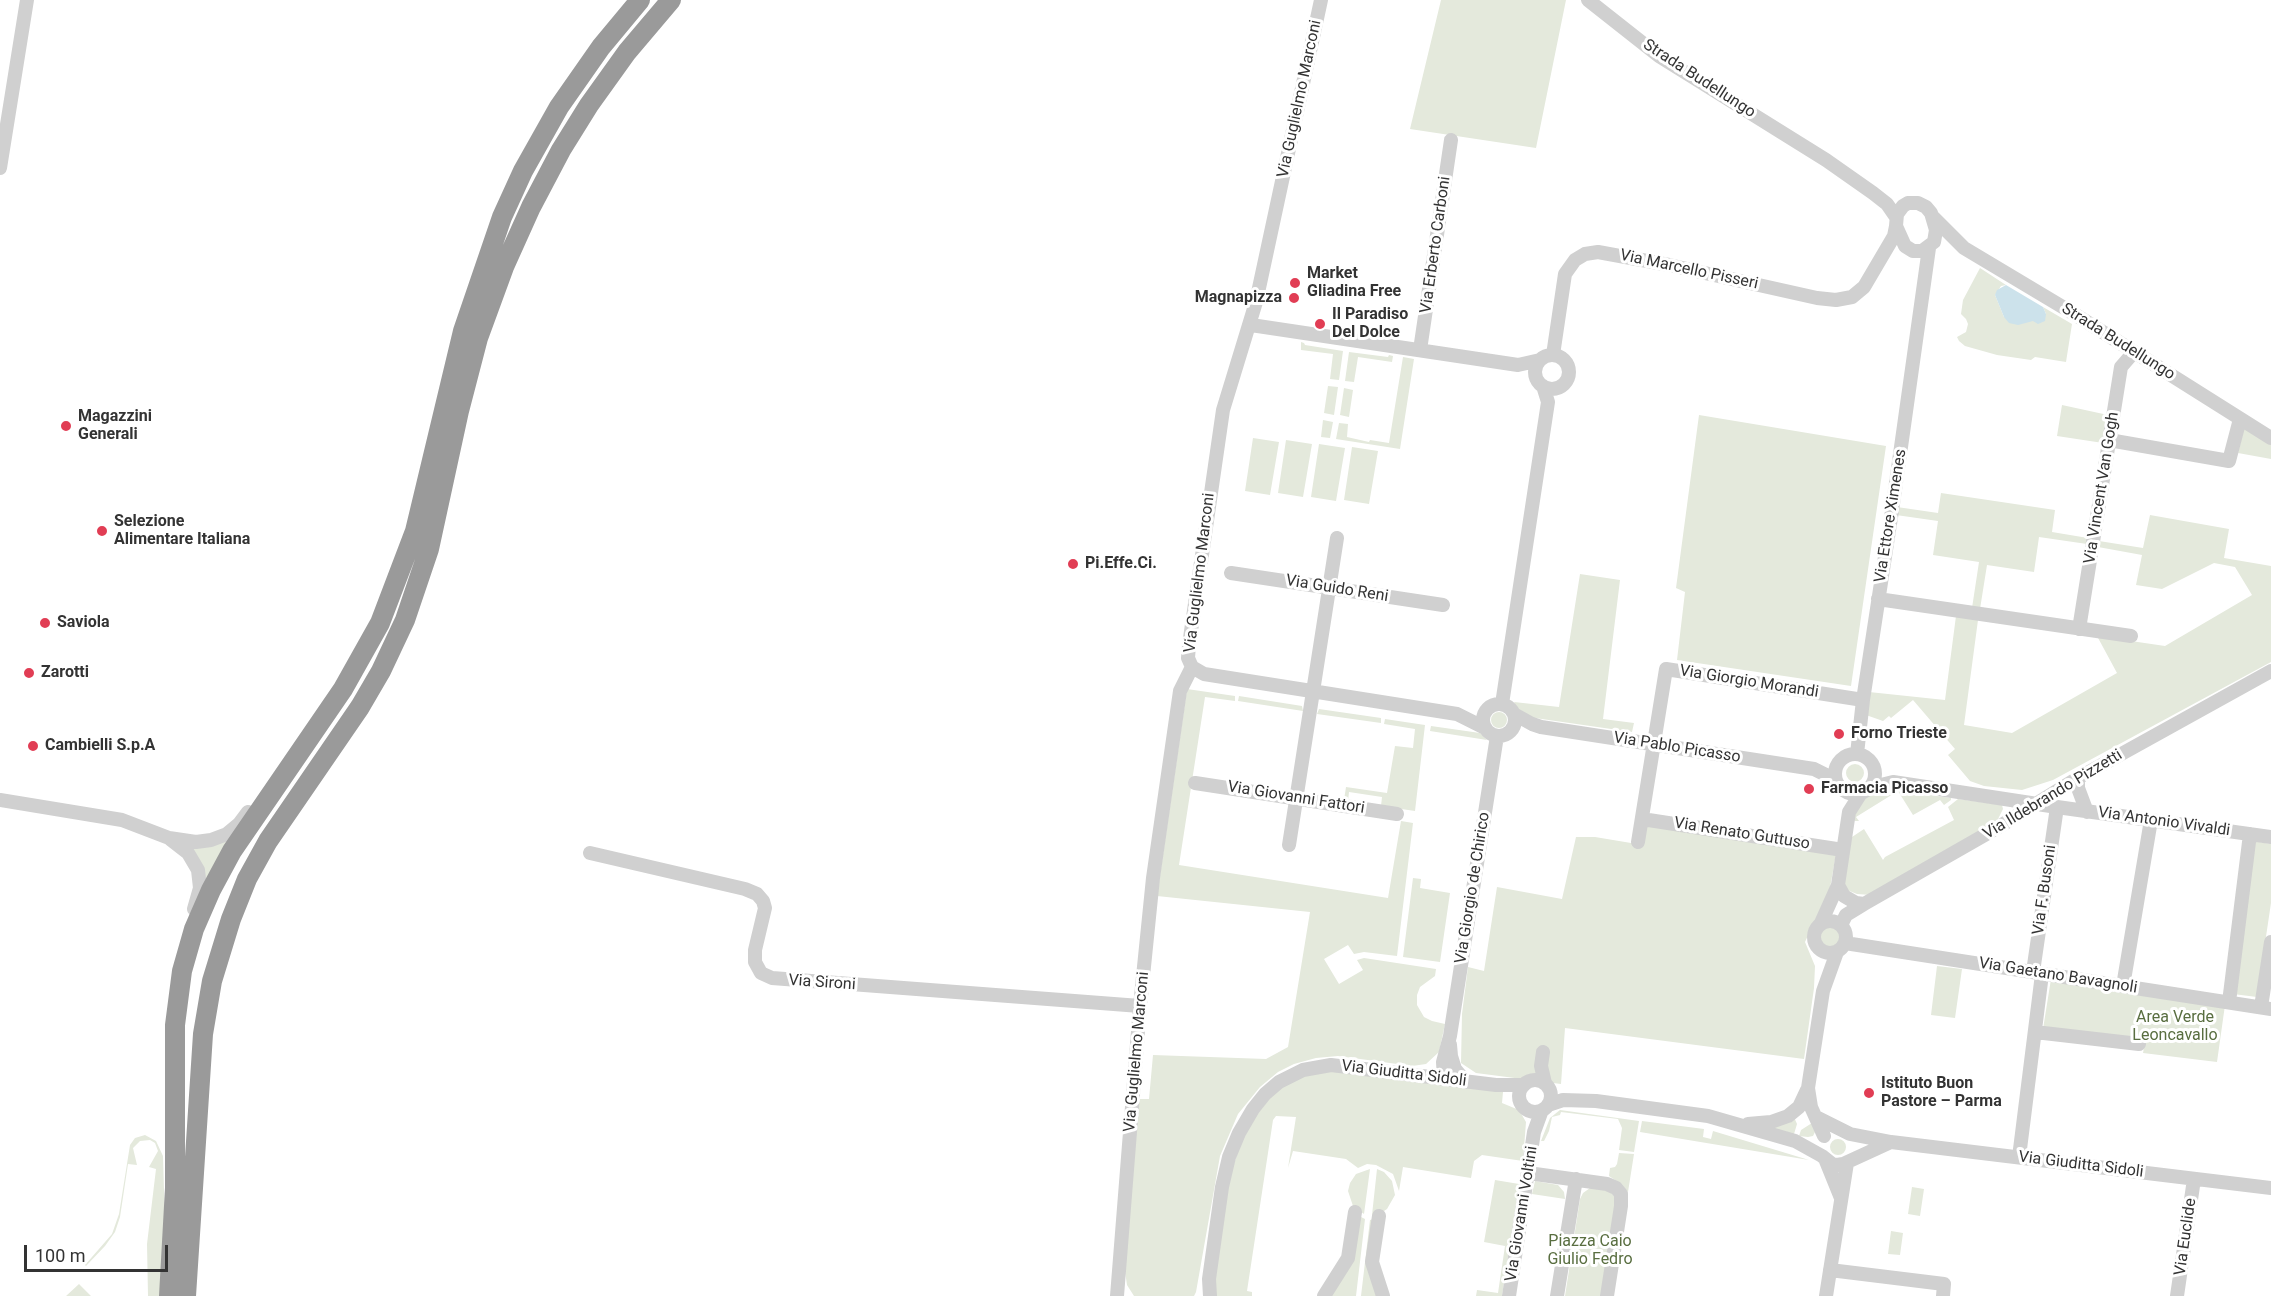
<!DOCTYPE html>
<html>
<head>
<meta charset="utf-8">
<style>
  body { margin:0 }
  #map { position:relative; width:2271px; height:1296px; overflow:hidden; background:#fff; font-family:Roboto,sans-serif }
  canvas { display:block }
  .scale { position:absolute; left:24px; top:1245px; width:144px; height:27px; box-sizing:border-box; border:3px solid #333; border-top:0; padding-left:8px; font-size:18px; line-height:21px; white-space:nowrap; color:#333; -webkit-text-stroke:4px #fff; paint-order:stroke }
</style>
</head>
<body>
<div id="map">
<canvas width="2271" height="1296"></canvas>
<div class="scale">100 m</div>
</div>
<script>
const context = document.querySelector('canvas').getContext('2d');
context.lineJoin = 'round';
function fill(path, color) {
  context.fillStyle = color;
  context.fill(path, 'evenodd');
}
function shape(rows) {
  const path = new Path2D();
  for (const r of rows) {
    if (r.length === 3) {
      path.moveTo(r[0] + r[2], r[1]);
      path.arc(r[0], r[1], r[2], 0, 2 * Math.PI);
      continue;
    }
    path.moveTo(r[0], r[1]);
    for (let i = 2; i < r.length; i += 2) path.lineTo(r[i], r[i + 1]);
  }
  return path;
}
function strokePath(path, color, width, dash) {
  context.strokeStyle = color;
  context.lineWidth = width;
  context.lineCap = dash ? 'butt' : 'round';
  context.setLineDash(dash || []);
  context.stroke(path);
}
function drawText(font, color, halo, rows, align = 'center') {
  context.font = font + ' Roboto,sans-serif';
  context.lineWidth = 6;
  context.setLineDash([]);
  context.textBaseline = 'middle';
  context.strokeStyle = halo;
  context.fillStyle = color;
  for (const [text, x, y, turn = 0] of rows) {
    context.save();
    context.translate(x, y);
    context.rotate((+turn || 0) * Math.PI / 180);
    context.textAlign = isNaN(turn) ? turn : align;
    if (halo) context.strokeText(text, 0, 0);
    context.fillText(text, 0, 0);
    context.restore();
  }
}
const green = shape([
  [1441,0,1566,0,1536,148,1410,129],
  [1980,268,2006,285,2001,286,1995,295,2004,317,2046,314,2043,307,2072,324,2066,362,2035,357,2031,360,1997,355,1965,346,1959,341,1957,337,1966,332,1968,324,1966,319,1961,314,1963,300],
  [1301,342,1304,343,1305,345,1343,351,1339,380,1330,379,1333,354,1301,350],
  [1349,352,1388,357,1389,355,1393,356,1392,362,1358,357,1354,382,1345,381],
  [1403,357,1414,359,1400,449,1336,439,1339,423,1348,424,1347,437,1369,442,1370,440,1389,443],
  [1328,386,1338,387,1334,415,1324,413],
  [1344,388,1353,390,1349,417,1340,415],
  [2062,405,2108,415,2103,443,2057,436],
  [1699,415,1886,446,1851,686,1677,660,1685,592,1676,588],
  [1323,420,1333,422,1330,438,1321,437],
  [2244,428,2271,444,2271,459,2238,453],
  [1253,438,1279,442,1270,495,1245,491],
  [1286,440,1312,444,1303,497,1278,493],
  [1319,444,1345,448,1336,501,1311,497],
  [1352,447,1378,451,1369,504,1344,500],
  [1941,493,2055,510,2052,532,2088,538,2087,544,2039,537,2034,572,1987,565,1980,609,1972,608,1979,562,1933,555,1938,521,1896,515,1897,507,1938,513],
  [2150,515,2229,529,2224,558,2271,566,2271,662,2053,780,2022,790,1984,786,1970,781,1948,755,1955,749,1913,700,1891,718,1889,716,1883,721,1866,715,1869,692,1945,700,1956,616,1978,620,1964,725,2012,733,2117,673,2097,636,2165,646,2252,595,2235,567,2214,563,2162,589,2136,585,2142,555,2098,547,2099,541,2143,548],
  [1580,574,1620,580,1603,719,1634,723,1632,732,1521,716,1514,702,1559,707],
  [1187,689,1235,696,1235,701,1205,697,1179,865,1388,898,1401,821,1413,823,1397,956,1364,952,1354,954,1348,945,1324,959,1339,984,1363,970,1357,960,1364,958,1436,969,1435,976,1420,987,1417,995,1417,1005,1424,1017,1432,1021,1445,1024,1439,1052,1426,1064,1412,1066,1338,1056,1316,1058,1294,1064,1278,1072,1260,1087,1238,1114,1220,1156,1196,1292,1194,1296,1134,1296,1127,1285,1125,1271,1132,1156,1136,1141,1134,1130,1136,1099,1149,1099,1153,1055,1266,1059,1288,1047,1310,912,1157,896],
  [1239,696,1302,706,1303,711,1238,701],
  [1319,709,1381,718,1381,723,1317,714],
  [1499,720,8],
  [1385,719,1425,725,1415,811,1381,806,1382,797,1349,792,1348,801,1344,800,1346,787,1387,793,1395,746,1413,748,1415,729,1384,724],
  [1431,726,1480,733,1487,740,1430,731],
  [1855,773,9],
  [1875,787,1951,798,1951,800,1944,805,1940,800,1913,815,1898,791,1856,817,1859,821,1855,821,1853,819,1860,799,1868,796],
  [1958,799,2002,805,2003,809,1997,821,1871,895,1857,894,1847,890,1842,882,1852,837,1864,829,1883,860,1885,857,1954,820,1948,807],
  [1646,824,1836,854,1830,888,1805,942,1815,966,1814,988,1804,1059,1565,1028,1561,1084,1476,1073,1461,1063,1462,1014,1468,967,1484,971,1497,887,1562,899,1576,837,1595,837,1643,845],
  [229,840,205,881,189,847],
  [2253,841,2271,844,2271,903,2257,997,2233,994],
  [1413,878,1421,879,1420,888,1450,893,1440,962,1403,957],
  [1830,937,11],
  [1937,966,1962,969,1955,1018,1931,1015],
  [2051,979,2225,1005,2217,1062,2143,1053,2145,1042,2043,1029],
  [1329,1070,1503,1092,1502,1103,1519,1110,1526,1122,1523,1161,1482,1155,1474,1161,1471,1178,1403,1167,1399,1191,1393,1174,1376,1165,1367,1164,1358,1168,1346,1159,1293,1151,1288,1168,1296,1117,1276,1116,1273,1120,1247,1291,1252,1292,1252,1296,1213,1296,1228,1182,1242,1139,1259,1110,1276,1091,1297,1078],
  [1560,1110,1639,1121,1634,1152,1619,1150,1622,1128,1618,1119,1561,1112,1560,1115,1552,1117,1549,1131,1544,1141,1541,1141,1550,1118],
  [1794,1117,1797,1124,1794,1134,1772,1128],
  [1642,1121,1704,1129,1703,1137,1711,1139,1713,1131,1809,1160,1640,1132],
  [1812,1123,1815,1132,1813,1136,1808,1137,1799,1136,1801,1130],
  [145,1135,156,1141,163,1156,165,1226,160,1296,148,1296,147,1244,156,1169,149,1167,158,1151,155,1143,150,1140,140,1141,133,1148,137,1165,128,1164,120,1217,115,1232,105,1246,86,1266,85,1265,112,1234,119,1214,130,1145,135,1138],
  [1838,1147,8],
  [1619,1153,1634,1154,1628,1192,1621,1184,1609,1176,1610,1168,1615,1167,1617,1164],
  [1370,1169,1364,1214,1353,1206,1348,1191,1350,1183,1356,1174],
  [1377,1169,1384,1172,1392,1181,1395,1195,1387,1209,1381,1213,1372,1215],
  [1495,1180,1519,1184,1502,1296,1476,1296,1477,1290,1498,1293,1505,1246,1484,1242],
  [1535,1181,1558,1185,1564,1192,1565,1199,1532,1194],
  [1912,1187,1924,1189,1920,1216,1908,1214],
  [1590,1188,1610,1191,1616,1199,1602,1296,1565,1296,1580,1199,1583,1193],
  [1359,1216,1365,1219,1356,1296,1328,1296],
  [1374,1219,1378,1296,1361,1296,1370,1220],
  [1891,1231,1903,1233,1900,1255,1888,1254],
  [79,1284,91,1296,66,1296]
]);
const water = shape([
  [2006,285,2043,307,2046,314,2045,321,2038,324,2033,321,2018,325,2009,323,2004,317,1995,295,1997,290]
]);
const minor = shape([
  [1588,0,1659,56,1826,160,1873,193,1887,204,1896,217],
  [0,168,27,0],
  [1908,203,1918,203,1926,207,1931,213,1936,230,1934,242,1922,251,1913,251,1905,246,1896,226,1897,214,1903,206,1908,203],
  [1932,216,1964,248,2071,312,2271,438],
  [1251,325,1518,365,1540,360],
  [1420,350,1451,140],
  [1553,355,1565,274,1575,260,1585,254,1598,252,1669,265,1817,298,1836,300,1852,297,1864,287,1894,236,1896,226],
  [1552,372,17],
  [2109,440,2229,461,2240,419],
  [1231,573,1443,605],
  [1878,599,2131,636],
  [2079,629,2121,367,2134,352],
  [1192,667,1204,674,1457,714,1485,728],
  [1502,704,1548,402,1543,386],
  [1499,720,16],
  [1514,714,1532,724,1541,727,1814,769,1828,776,1837,783],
  [1857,754,1863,700,1892,511,1929,248],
  [1855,774,20],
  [2078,778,2078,788,2087,812],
  [1195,783,1397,814],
  [1869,788,1893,782,2057,807,2271,837],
  [0,800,122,820,169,838,196,842,211,840,227,834,239,824,248,812],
  [1642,819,1843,850],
  [170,839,188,853,198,870,200,888,194,909],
  [1638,842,1666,669,1863,700],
  [1289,845,1337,538],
  [590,853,745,889,757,894,763,901,765,908,755,950,755,962,761,973,772,978,1140,1006],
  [1838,885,1844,896,1856,903,1864,904],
  [1830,937,16],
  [1820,925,1838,885,1849,812,1861,793],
  [1841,925,1846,915,1864,904,1997,828,2078,778,2271,671],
  [1845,943,2271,1009],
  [2033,972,2057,807],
  [2123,986,2151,820],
  [2229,1002,2250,834],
  [2261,1007,2271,942],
  [2035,1032,2139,1044],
  [1450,1045,1451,1056,1455,1069,1466,1082],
  [1543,1052,1541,1066,1545,1083],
  [1444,1079,1443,1062,1450,1036,1497,736],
  [1535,1096,16],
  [1548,1105,1563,1100,1596,1101,1708,1116,1795,1141,1822,1156,1832,1164,1837,1165,1843,1164,1891,1142],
  [1816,1117,1850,1134,1891,1142,2271,1188],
  [1748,1124,1771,1122,1788,1116,1799,1107,1807,1090],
  [1824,1136,1811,1107,1808,1088,1823,991,1837,952],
  [2019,1157,2042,974],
  [1826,1161,1841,1198],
  [1528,1173,1607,1184,1616,1188,1621,1194,1621,1206,1607,1296],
  [1379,1216,1372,1262,1383,1296],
  [1830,1270,1944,1284,1943,1296],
  [1117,1296,1140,1006,1153,878,1180,691,1192,667,1188,658,1189,645,1223,410,1256,302,1321,0],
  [1210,1296,1209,1279,1222,1187,1229,1157,1239,1133,1253,1109,1265,1094,1279,1082,1303,1070,1331,1065,1496,1085,1524,1085],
  [1324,1296,1348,1258,1355,1212],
  [1509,1296,1534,1132,1542,1110],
  [1557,1296,1576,1179],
  [1826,1296,1847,1163],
  [2177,1296,2194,1179]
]);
const highway = shape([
  [169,1296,175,1188,175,1025,182,971,194,929,211,890,232,851,343,689,380,623,415,531,463,331,502,217,523,171,559,107,601,47,640,0],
  [186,1296,203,1034,212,981,231,919,247,879,268,841,360,707,381,671,405,620,429,549,459,411,478,338,504,267,531,207,561,150,589,105,627,52,671,0]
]);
const markers = [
  [1295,283,6,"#e13d54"],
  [1294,298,6,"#e13d54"],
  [1320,324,6,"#e13d54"],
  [66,426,6,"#e13d54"],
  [102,531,6,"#e13d54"],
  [1073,564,6,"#e13d54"],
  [45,623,6,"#e13d54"],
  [29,673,6,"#e13d54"],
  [1839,734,6,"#e13d54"],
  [33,746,6,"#e13d54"],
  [1809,789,6,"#e13d54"],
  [1869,1093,6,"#e13d54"]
];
const streetNames = [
  ["Strada Budellungo",1699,79,33],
  ["Via Guglielmo Marconi",1300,99,-78],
  ["Via Erberto Carboni",1436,245,-82],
  ["Via Marcello Pisseri",1689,270,12],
  ["Strada Budellungo",2118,342,32],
  ["Via Vincent Van Gogh",2102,488,-81],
  ["Via Ettore Ximenes",1891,516,-81],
  ["Via Guglielmo Marconi",1200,573,-83],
  ["Via Guido Reni",1337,589,9],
  ["Via Giorgio Morandi",1749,682,9],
  ["Via Pablo Picasso",1677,748,9],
  ["Via Ildebrando Pizzetti",2053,795,-31],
  ["Via Giovanni Fattori",1296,798,9],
  ["Via Antonio Vivaldi",2164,822,8],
  ["Via Renato Guttuso",1742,834,9],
  ["Via Giorgio de Chirico",1473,888,-81],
  ["Via F. Busoni",2045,890,-82],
  ["Via Gaetano Bavagnoli",2058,976,9],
  ["Via Sironi",822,983,4],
  ["Via Guglielmo Marconi",1137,1052,-85],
  ["Via Giuditta Sidoli",1404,1074,7],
  ["Via Giuditta Sidoli",2081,1165,7],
  ["Via Giovanni Voltini",1522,1214,-81],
  ["Via Euclide",2186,1237,-82]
];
const poiNames = [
  ["Market",1307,274],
  ["Gliadina Free",1307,292],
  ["Magnapizza",1282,298,"right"],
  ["Il Paradiso",1332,315],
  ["Del Dolce",1332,333],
  ["Magazzini",78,417],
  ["Generali",78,435],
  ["Selezione",114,522],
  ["Alimentare Italiana",114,540],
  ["Pi.Effe.Ci.",1085,564],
  ["Saviola",57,623],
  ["Zarotti",41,673],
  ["Forno Trieste",1851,734],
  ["Cambielli S.p.A",45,746],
  ["Farmacia Picasso",1821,789],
  ["Istituto Buon",1881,1084],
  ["Pastore – Parma",1881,1102]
];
const parkNames = [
  ["Area Verde",2175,1018],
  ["Leoncavallo",2175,1036],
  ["Piazza Caio",1590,1242],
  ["Giulio Fedro",1590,1260]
];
fill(green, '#e4e9dc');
fill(water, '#cce2eb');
strokePath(minor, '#d0d0d0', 14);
strokePath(highway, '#9a9a9a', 20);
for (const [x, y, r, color] of markers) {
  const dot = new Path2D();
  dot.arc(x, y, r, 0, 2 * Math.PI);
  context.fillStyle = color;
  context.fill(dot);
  strokePath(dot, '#fff', 2);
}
drawText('16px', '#333', '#fff', streetNames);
drawText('bold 16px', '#333', '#fff', poiNames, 'left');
drawText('16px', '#596e40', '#fff', parkNames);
</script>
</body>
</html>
